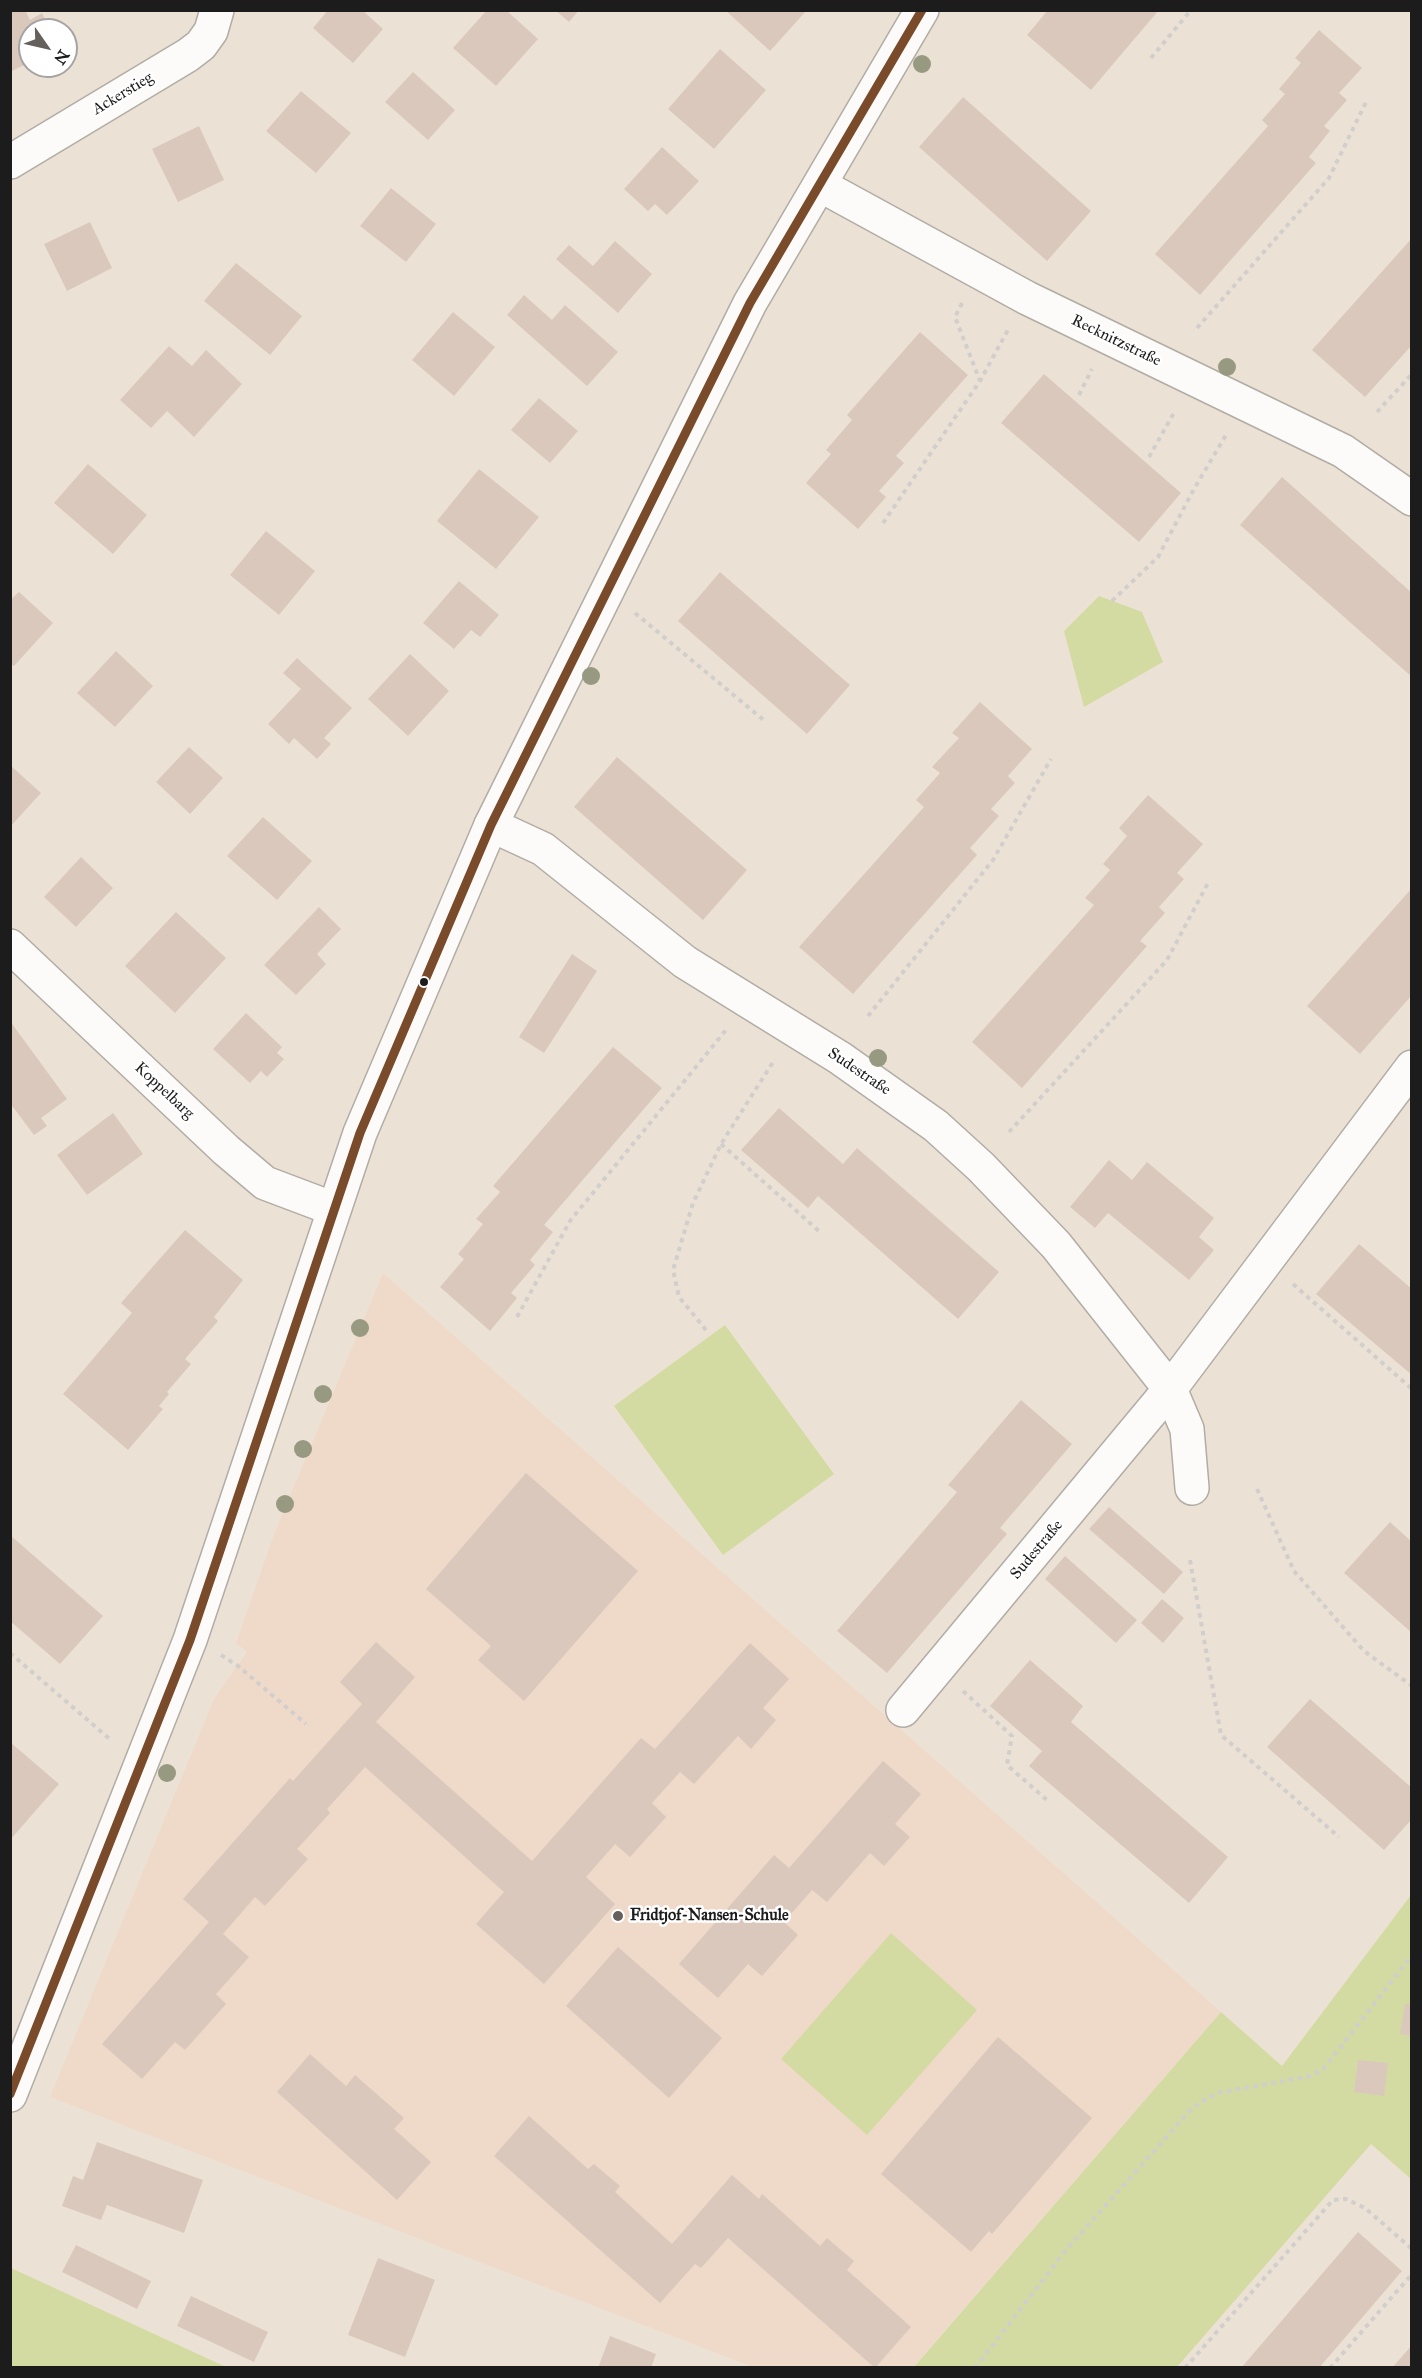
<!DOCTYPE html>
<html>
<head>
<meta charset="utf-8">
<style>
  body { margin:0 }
  #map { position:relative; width:1422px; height:2378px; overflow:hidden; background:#ebe2d5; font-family:"IM FELL Great Primer",serif }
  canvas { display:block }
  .frame { position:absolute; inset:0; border:12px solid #1c1c1c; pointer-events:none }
  .north { position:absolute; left:18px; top:18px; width:60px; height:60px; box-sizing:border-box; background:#fff; border:2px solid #a4a4a4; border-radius:50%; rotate:124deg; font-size:16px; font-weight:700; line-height:24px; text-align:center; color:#1c1c1c }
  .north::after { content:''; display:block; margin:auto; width:21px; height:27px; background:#64615d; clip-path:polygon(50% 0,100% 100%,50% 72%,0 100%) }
</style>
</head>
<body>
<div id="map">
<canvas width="1422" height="2378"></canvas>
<div class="frame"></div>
<div class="north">N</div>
</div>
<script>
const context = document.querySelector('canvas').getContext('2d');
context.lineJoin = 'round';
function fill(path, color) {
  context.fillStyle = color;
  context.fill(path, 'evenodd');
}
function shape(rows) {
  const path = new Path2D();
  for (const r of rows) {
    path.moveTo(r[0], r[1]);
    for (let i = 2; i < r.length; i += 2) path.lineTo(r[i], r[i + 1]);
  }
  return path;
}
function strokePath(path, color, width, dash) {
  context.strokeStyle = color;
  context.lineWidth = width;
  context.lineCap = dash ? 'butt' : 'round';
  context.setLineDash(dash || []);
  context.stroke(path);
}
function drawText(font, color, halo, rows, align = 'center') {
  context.font = font + ' "IM FELL Great Primer",serif';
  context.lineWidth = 5;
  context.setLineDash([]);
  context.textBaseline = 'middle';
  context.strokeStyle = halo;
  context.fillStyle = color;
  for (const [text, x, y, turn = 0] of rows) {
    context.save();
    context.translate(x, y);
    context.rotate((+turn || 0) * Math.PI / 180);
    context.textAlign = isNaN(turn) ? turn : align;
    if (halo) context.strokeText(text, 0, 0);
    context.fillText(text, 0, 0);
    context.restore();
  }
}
const built = shape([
  [383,1273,1221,2012,913,2367,753,2367,50,2097,214,1699,247,1652,236,1643,273,1537]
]);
const green = shape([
  [1099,596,1142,612,1163,662,1084,707,1064,631],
  [725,1325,834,1474,723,1555,614,1406],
  [1411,1895,1411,2179,1371,2144,1177,2367,913,2368,1221,2012,1282,2066],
  [891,1933,977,2010,867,2135,781,2059],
  [10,2268,11,2268,226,2367,11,2367]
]);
const building = shape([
  [10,10,25,10,30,20,42,13,50,30,30,30,30,62,10,72],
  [328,10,362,10,383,29,353,63,313,28],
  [487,10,506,10,538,39,496,86,453,48],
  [555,10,579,10,569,22],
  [725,10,807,10,770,51],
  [1048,10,1159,10,1091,90,1027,35],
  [1319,30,1362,68,1339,93,1347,100,1324,126,1330,131,1309,157,1316,163,1200,295,1155,254,1268,126,1262,120,1285,94,1279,89,1301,63,1295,58],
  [720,49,766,90,714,149,668,109],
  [413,72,455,110,428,140,385,102],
  [301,91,351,133,316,173,266,131],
  [963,97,1091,211,1047,261,919,147],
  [199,126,224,180,178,202,152,149],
  [662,147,699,181,667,215,655,204,648,211,624,189],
  [391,188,436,224,406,262,360,226],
  [90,222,112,268,67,291,44,244],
  [1412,238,1412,345,1365,397,1312,350],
  [615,241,652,274,618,313,556,259,569,245,593,266],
  [236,263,302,316,270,355,204,301],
  [524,295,552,320,565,305,618,352,587,386,507,315],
  [453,312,495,347,454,396,412,360],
  [920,332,968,375,896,456,904,463,879,491,886,497,858,529,806,483,831,454,826,450,852,420,847,415],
  [169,346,192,366,206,350,242,384,194,437,167,411,151,428,120,400],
  [1044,374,1181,493,1139,542,1001,423],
  [539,398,578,431,550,463,511,430],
  [88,464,147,515,113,554,54,503],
  [479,469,539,517,496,569,437,521],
  [1282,477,1412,593,1412,677,1240,525],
  [266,531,315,571,279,615,230,575],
  [720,572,850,685,807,734,678,621],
  [459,581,499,615,480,637,471,630,454,649,423,623],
  [19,592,53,623,14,666,10,663,10,600],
  [116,651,153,686,115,727,77,693],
  [410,654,449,691,408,736,368,699],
  [297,658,352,708,324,738,331,744,317,759,294,738,289,744,268,724,301,689,283,673],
  [980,702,1032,749,1008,776,1015,783,991,809,999,816,970,848,977,855,853,994,799,947,924,807,916,800,940,773,932,767,959,738,952,733],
  [189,747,223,778,190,814,156,782],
  [617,757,747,870,703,920,574,807],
  [10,765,41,793,10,827],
  [1148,795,1203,844,1177,873,1184,879,1159,907,1165,913,1140,941,1147,946,1022,1088,972,1042,1094,905,1085,898,1110,870,1103,864,1127,836,1119,828],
  [263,817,312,861,277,900,227,856],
  [81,857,113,888,76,927,44,897],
  [1412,888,1412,995,1360,1054,1307,1006],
  [319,907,341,929,317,954,326,964,296,995,264,965],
  [176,912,226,958,175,1013,125,966],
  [572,954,597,971,544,1053,519,1037],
  [246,1013,282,1047,277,1053,284,1059,267,1077,261,1071,250,1083,213,1049],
  [10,1021,67,1099,41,1118,47,1126,34,1135,10,1103],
  [613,1047,662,1088,544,1225,553,1232,530,1260,535,1265,511,1293,517,1298,490,1331,440,1287,464,1259,458,1254,483,1224,476,1219,500,1192,493,1186],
  [779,1108,843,1164,857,1148,999,1272,958,1319,818,1196,808,1208,741,1150],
  [113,1113,143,1154,87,1195,57,1155],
  [1109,1160,1132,1180,1147,1162,1214,1218,1199,1237,1214,1250,1189,1280,1108,1213,1095,1228,1070,1207],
  [185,1230,243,1280,214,1317,218,1321,185,1359,191,1364,167,1392,169,1394,159,1406,163,1409,128,1450,63,1394,132,1313,121,1303],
  [1359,1244,1412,1289,1412,1375,1316,1294],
  [1021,1400,1072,1444,1000,1528,1007,1534,887,1673,837,1631,957,1492,948,1485],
  [526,1473,638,1571,524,1701,478,1660,491,1646,426,1589],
  [1109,1507,1183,1572,1164,1594,1089,1529],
  [1390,1522,1412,1542,1412,1633,1344,1573],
  [10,1535,103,1616,60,1664,10,1621],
  [1065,1556,1137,1620,1116,1643,1045,1579],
  [1162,1599,1184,1618,1163,1643,1141,1623],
  [376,1642,415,1677,376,1722,532,1861,641,1738,655,1749,750,1643,789,1679,763,1708,776,1720,751,1749,738,1736,694,1784,680,1772,652,1803,666,1817,630,1857,615,1844,586,1877,615,1904,544,1984,476,1924,504,1892,365,1767,327,1809,330,1813,297,1849,308,1859,265,1906,255,1897,223,1934,249,1957,216,1994,226,2004,185,2050,175,2042,142,2079,102,2044,209,1922,183,1899,290,1778,293,1781,362,1704,340,1682],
  [1030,1660,1083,1706,1071,1722,1228,1857,1189,1903,1029,1766,1042,1751,990,1706],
  [1310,1699,1412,1788,1412,1819,1384,1850,1267,1747],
  [10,1742,59,1784,10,1840],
  [883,1761,921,1794,895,1824,910,1837,884,1866,870,1853,827,1902,812,1890,784,1922,798,1935,762,1976,748,1964,718,1998,679,1964,774,1855,789,1868],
  [618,1947,722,2038,669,2098,566,2006],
  [1405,2004,1412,2005,1412,2036,1400,2034],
  [998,2037,1092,2118,992,2234,989,2231,971,2252,881,2174],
  [310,2054,346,2086,355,2075,404,2118,394,2129,431,2162,397,2200,277,2092],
  [1358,2060,1388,2063,1384,2096,1354,2092],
  [529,2116,588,2169,594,2164,620,2186,615,2192,672,2244,732,2175,759,2199,762,2194,820,2246,827,2238,854,2261,847,2270,911,2327,875,2368,728,2238,701,2268,695,2264,660,2303,494,2156],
  [97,2142,203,2180,184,2233,107,2205,101,2220,62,2206,73,2176,83,2180],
  [1358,2232,1402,2271,1343,2340,1319,2368,1241,2368],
  [76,2245,151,2281,137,2309,62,2272],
  [378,2258,435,2280,405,2357,348,2335],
  [191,2296,268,2332,254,2362,177,2326],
  [610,2336,656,2354,651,2368,598,2368],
  [1412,2345,1412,2368,1392,2368]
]);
const path = shape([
  [1151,58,1191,10],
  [962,303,955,317,980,381],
  [1197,328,1329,178,1367,100],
  [1079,395,1092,369],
  [1377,412,1412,374],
  [1149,457,1175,411],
  [883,523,980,381,1009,328],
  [1112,601,1158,557,1194,489,1226,435],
  [635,613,766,722],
  [868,1016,993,860,1051,759],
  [1009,1132,1167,960,1208,883],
  [721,1144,820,1232],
  [1293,1284,1412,1389],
  [517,1317,570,1221,726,1030],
  [706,1330,679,1297,673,1270,693,1203,721,1144,775,1059],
  [1257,1489,1294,1571,1364,1651,1412,1686],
  [1190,1560,1221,1735,1339,1837],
  [10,1653,112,1741],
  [221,1655,238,1666,306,1724],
  [963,1691,1012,1736,1007,1765,1047,1800],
  [975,2368,1066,2250,1193,2107,1217,2093,1311,2076,1324,2068,1412,1955],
  [1185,2368,1333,2200,1346,2199,1365,2208,1412,2249],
  [1330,2368,1412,2274]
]);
const street = shape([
  [10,162,188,55,201,45,211,31,217,10],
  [820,185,1027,298,1343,451,1412,499],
  [491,825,543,849,685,962,840,1058,936,1126,981,1167,1056,1245,1170,1389,1187,1429,1192,1488],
  [10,946,226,1150,265,1183,334,1209],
  [903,1710,1170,1389,1412,1067]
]);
const secondary = shape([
  [10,2095,190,1640,360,1133,491,825,750,303,922,10]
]);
const bus1 = shape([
  [10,2094,190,1640,360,1133,491,825,750,303,922,10]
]);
const trees = [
  [922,64],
  [1227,367],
  [591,676],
  [878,1058],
  [360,1328],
  [323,1394],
  [303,1449],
  [285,1504],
  [167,1773]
];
const markers = [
  [424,982,5,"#1c1c1c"],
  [618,1916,6,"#64615d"]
];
const streetNames = [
  ["Ackerstieg",123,94,-31],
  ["Recknitzstraße",1116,341,26],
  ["Sudestraße",859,1072,34],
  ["Koppelbarg",164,1091,43],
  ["Sudestraße",1037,1550,-50]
];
const poiNames = [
  ["Fridtjof-Nansen-Schule",630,1916]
];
fill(built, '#efdac9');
fill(green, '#d3dba2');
fill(building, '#dbc8bd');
strokePath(street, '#b1aca4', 36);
strokePath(secondary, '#b1aca4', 36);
strokePath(path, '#d1cecc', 4, [4.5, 4.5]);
strokePath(street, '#fcfbf9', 33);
strokePath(secondary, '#fcfbf9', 33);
strokePath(bus1, '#7a4b2a', 9);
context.fillStyle = '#989981';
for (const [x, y] of trees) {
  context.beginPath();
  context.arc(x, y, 9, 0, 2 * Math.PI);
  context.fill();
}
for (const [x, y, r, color] of markers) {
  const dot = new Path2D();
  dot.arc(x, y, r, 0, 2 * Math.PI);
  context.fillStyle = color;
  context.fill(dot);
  strokePath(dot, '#fff', 2);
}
drawText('16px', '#1c1c1c', '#fff', streetNames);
drawText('bold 16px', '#1c1c1c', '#fff', poiNames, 'left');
</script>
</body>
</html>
